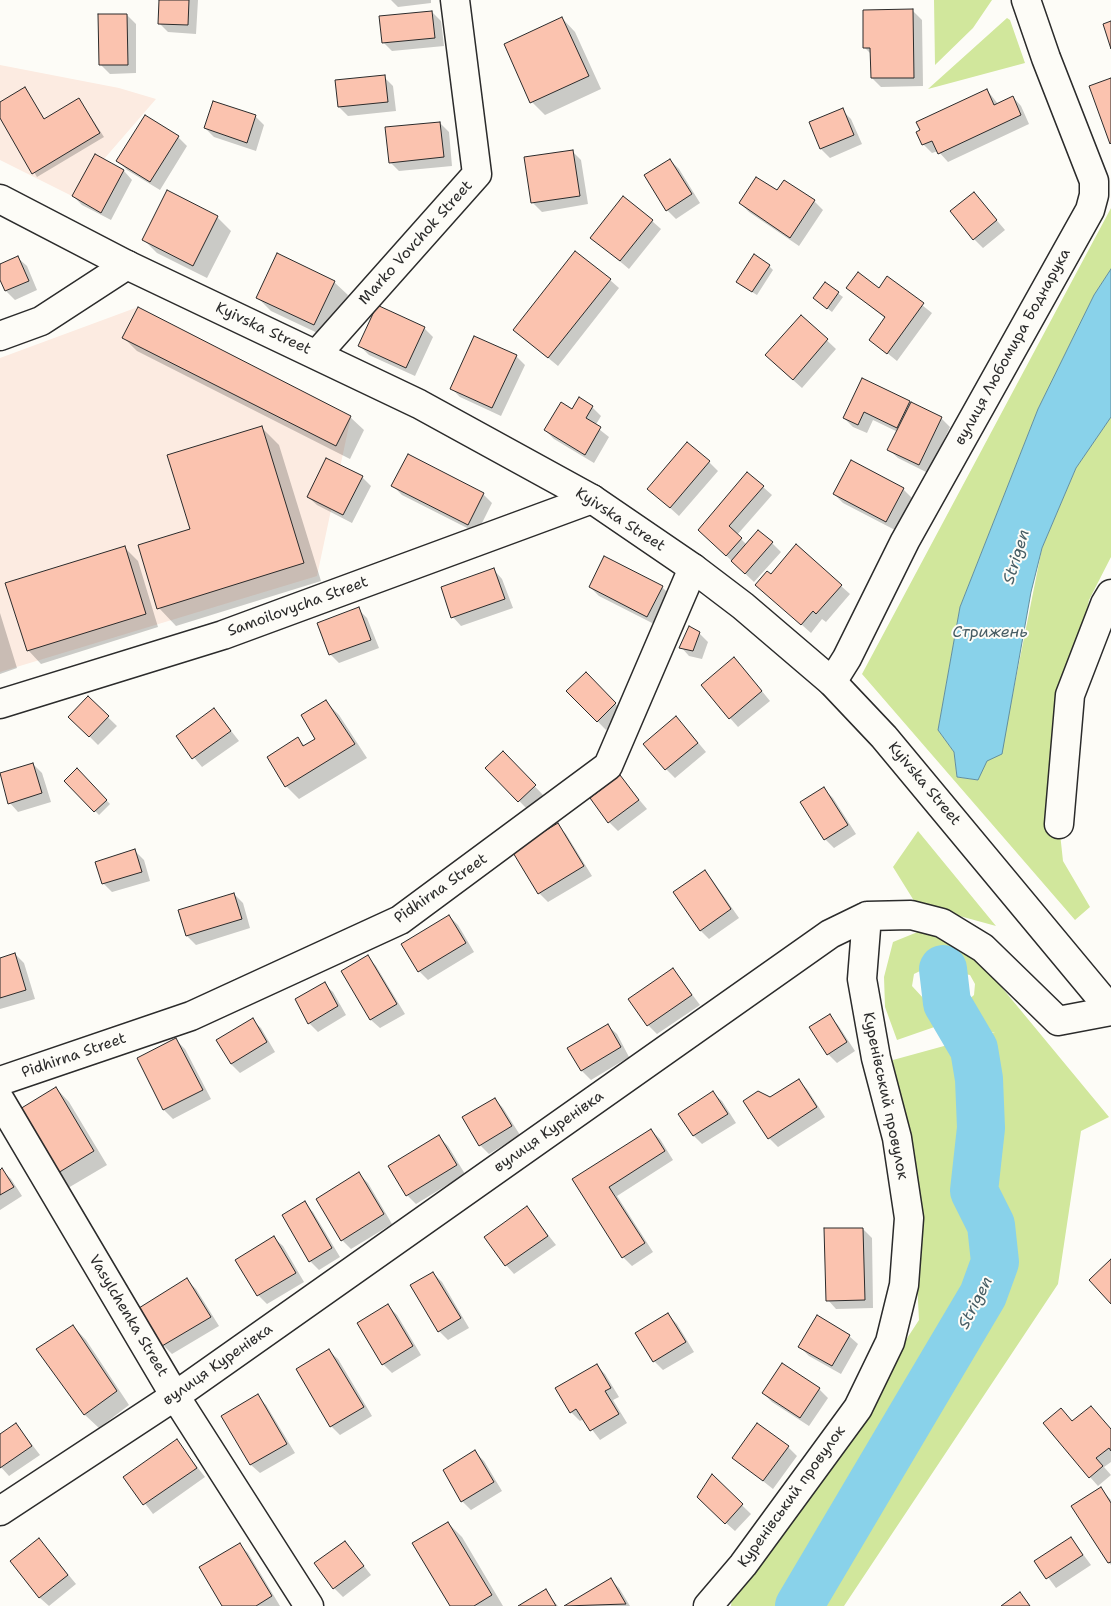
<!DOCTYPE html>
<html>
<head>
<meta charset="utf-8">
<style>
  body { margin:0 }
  canvas { display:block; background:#fdfcf7 }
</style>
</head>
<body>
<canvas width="1111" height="1606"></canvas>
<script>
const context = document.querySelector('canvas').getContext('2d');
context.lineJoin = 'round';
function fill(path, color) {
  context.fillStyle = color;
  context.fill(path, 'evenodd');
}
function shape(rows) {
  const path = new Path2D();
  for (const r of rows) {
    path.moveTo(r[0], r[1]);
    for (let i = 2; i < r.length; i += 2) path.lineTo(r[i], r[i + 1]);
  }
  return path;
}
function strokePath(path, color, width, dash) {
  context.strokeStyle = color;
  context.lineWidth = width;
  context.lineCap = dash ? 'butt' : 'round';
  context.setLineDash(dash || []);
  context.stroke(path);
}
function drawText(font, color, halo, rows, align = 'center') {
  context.font = font + ' "Shantell Sans",sans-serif';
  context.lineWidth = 4;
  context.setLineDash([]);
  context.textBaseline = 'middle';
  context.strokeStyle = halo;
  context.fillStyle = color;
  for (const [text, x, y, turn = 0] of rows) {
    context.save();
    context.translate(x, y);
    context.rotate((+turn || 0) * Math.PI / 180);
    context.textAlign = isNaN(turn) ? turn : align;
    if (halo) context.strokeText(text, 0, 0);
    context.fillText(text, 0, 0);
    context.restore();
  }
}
const built = shape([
  [0,65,119,88,156,99,72,196,0,160],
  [138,307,351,416,317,576,0,672,0,358]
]);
const green = shape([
  [934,0,992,0,973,28,935,65],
  [1007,18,1010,20,1025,63,928,89],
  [1111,208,1111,269,1094,295,1038,409,960,607,938,730,954,752,957,777,978,780,1011,703,1042,548,1076,468,1111,417,1111,557,1089,600,1070,695,1059,824,1063,861,1090,907,1075,920,862,674],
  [918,831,996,926,916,904,893,867],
  [930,927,965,943,1109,1117,1081,1131,1058,1284,844,1606,731,1606,732,1597,778,1535,919,1320,911,1168,894,1076,893,1060,995,1032,967,1037,956,1005,965,1003,974,995,975,984,970,975,928,967,914,974,912,986,924,999,940,1002,943,1024,897,1040,885,1007,884,977,893,942]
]);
const water = shape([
  [1111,269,1111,417,1076,468,1042,548,1031,592,1002,754,987,761,978,780,957,777,954,752,938,730,960,607,1038,409,1094,295,1111,269]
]);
const shadow = shape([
  [161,0,198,0,196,34,168,32,160,24],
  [391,0,431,0,431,3,398,7],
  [913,11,922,20,923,86,881,87,872,78,872,55,864,47],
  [432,12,441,21,444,46,392,51,383,42],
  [127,15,136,24,136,73,110,74,101,65],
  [562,18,575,32,601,89,545,115,532,102],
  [384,77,393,86,396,111,348,116,339,107],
  [25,89,45,120,79,99,104,137,37,177,0,116,0,104],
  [987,90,998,104,1013,97,1021,106,1029,124,948,162,938,151,932,153,923,144],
  [842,110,851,119,862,144,830,158,821,149,810,123],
  [255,116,264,125,256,151,214,137,205,128],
  [440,123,449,132,452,166,399,171,390,162],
  [178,137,187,146,160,190,127,170,118,161],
  [572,151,581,160,588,204,542,212,533,203],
  [95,156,124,171,132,180,111,220,82,205,73,196],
  [670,160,679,169,700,203,676,219,667,210],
  [167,192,218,218,231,231,207,278,157,253,143,239],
  [777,192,814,201,823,210,799,246,749,212,740,203],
  [982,203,1005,230,983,248,974,239],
  [652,221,661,229,629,269,592,238],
  [18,258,27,266,37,290,15,300,6,291,0,277,0,266],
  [769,266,773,270,757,295,742,286],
  [888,278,932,313,897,361,871,340,886,319,848,288,879,289],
  [610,280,619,288,558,366,514,330],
  [334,282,348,295,328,338,271,311,258,298],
  [825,284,843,297,832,312,819,302],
  [801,316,836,349,802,388,775,364],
  [424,328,433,337,415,376,369,355,360,346],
  [124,338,350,417,364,430,350,459,137,351],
  [516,356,525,365,501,416,460,397,451,388],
  [862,380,941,418,950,427,928,473,898,458,889,450,898,432,873,420,867,433,853,427,844,418],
  [592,407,601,416,595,426,609,437,594,463,554,439,545,430,573,411],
  [261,427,279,445,321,581,176,626,159,608,192,529],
  [709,462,718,471,679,516,649,489],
  [362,477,371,486,352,523,317,505,308,497],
  [393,486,483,494,492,503,477,533,402,495],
  [763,487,772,495,737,535,747,545,772,543,781,552,754,582,699,530],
  [903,489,912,498,895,530,843,503,834,494],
  [124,547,138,561,158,627,41,664,28,650],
  [494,570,502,579,513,608,461,626,453,617],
  [771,575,841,586,850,594,826,622,822,619,811,633,766,593],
  [590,587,662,587,671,596,656,625,599,596],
  [358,609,367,618,379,648,339,663,330,654],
  [0,613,17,668,0,674],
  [699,633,708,642,702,659,689,656,681,647],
  [743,668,770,701,738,727,730,718],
  [586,673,624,713,606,730,568,691],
  [88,698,117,726,98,745,70,717],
  [326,702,339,715,367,758,299,799,286,786,298,739,305,746,316,739],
  [214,709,239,741,202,767,177,737],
  [685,727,706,752,675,778,666,769],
  [503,753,543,795,528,810,487,768],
  [33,764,42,773,51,802,18,812,10,803],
  [77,770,110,804,99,815,66,781],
  [620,777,647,809,618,831,609,822],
  [824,789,833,798,856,834,834,848,825,839],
  [557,825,566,834,592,876,548,902,539,893],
  [135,851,144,860,150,881,112,892,103,883],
  [705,872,713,881,739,918,709,939,700,930],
  [234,894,243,903,250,928,196,945,187,936,180,911],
  [449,916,458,925,474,952,428,980,419,971],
  [15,954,24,963,35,999,0,1009,0,959],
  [368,957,376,966,405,1014,380,1028,371,1020,342,972],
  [673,969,700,1005,657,1034,648,1025],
  [324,984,333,992,346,1015,318,1032,309,1023],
  [829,1016,838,1025,855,1051,837,1063,828,1054],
  [252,1020,261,1028,275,1052,240,1073,231,1064],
  [608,1026,617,1034,629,1057,591,1080,582,1071,569,1049],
  [176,1040,185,1049,211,1099,173,1119,164,1110,139,1059],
  [798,1080,807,1089,825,1117,778,1147,769,1138,771,1099],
  [56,1088,69,1102,107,1165,68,1188,54,1175],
  [713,1093,722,1101,736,1123,702,1144,694,1136],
  [495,1099,503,1108,520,1135,489,1154,480,1145],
  [651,1130,660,1139,673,1160,617,1196,653,1252,632,1266,623,1257,573,1179],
  [439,1137,448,1146,465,1174,416,1204,407,1195],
  [2,1170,11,1179,22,1196,0,1210,0,1171],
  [359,1174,368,1183,392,1224,351,1249,342,1240],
  [304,1203,313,1212,340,1257,319,1270,310,1261],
  [527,1208,556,1245,514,1274,506,1265],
  [863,1229,872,1238,873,1308,836,1309,828,1300],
  [274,1238,283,1246,304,1282,267,1304,258,1295],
  [433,1273,442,1282,469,1328,448,1340,439,1331,412,1286],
  [187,1280,196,1289,219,1326,172,1354,163,1345,141,1308],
  [388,1306,397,1315,421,1355,392,1373,383,1364],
  [668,1315,677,1324,694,1352,663,1370,654,1361,637,1333],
  [73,1326,86,1340,129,1405,99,1428,85,1415,38,1349],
  [849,1336,858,1344,841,1374,809,1356,800,1347],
  [329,1351,338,1359,372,1416,340,1435,331,1426],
  [596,1365,605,1374,619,1397,613,1400,627,1423,600,1440,584,1419,580,1421,571,1412],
  [819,1389,828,1398,809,1426,772,1402,763,1393],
  [257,1396,266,1405,295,1453,260,1473,251,1465,223,1416],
  [1073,1422,1111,1430,1111,1462,1104,1467,1111,1475,1098,1486,1090,1477],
  [16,1424,40,1455,9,1476,0,1466,0,1436],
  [177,1441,205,1477,153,1514,125,1477],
  [788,1447,797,1456,773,1489,734,1458],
  [475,1452,484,1461,502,1491,471,1510,462,1501],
  [712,1476,751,1514,735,1531,707,1506],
  [1101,1489,1111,1500,1111,1565,1109,1563],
  [448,1523,462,1537,503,1606,451,1606],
  [1071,1538,1091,1565,1056,1588,1036,1561],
  [39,1539,76,1584,49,1606,40,1598],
  [345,1542,371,1575,343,1597,334,1588],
  [239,1544,248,1553,280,1606,224,1606],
  [610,1579,619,1588,630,1606,566,1606],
  [545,1591,558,1606,520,1606]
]);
const river = shape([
  [799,1606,983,1295,995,1262,991,1225,974,1191,981,1128,979,1079,974,1049,947,1003,943,969]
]);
const building = shape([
  [159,0,189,0,188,25,158,24,159,0],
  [913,9,914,78,871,78,870,48,863,48,863,10,913,9],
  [432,11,435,38,382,43,379,16,432,11],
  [98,14,127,14,128,65,99,65,98,14],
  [562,17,589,76,530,103,504,44,562,17],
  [1111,21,1111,49,1103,24,1111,21],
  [385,75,388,102,338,107,335,80,385,75],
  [1111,78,1111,143,1110,144,1089,86,1111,78],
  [25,87,44,119,79,98,100,133,32,174,0,118,0,102,25,87],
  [987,89,994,105,1013,96,1021,115,938,154,932,141,922,145,916,132,920,130,916,122,987,89],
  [213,101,256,115,247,143,204,128,213,101],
  [843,108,854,135,820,149,809,122,843,108],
  [145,115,179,136,150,182,116,161,145,115],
  [440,122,444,157,389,163,385,127,440,122],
  [573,150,580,196,531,203,524,157,573,150],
  [95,154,124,170,101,213,72,196,95,154],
  [670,159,692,194,666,211,644,175,670,159],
  [756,177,777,190,784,180,815,200,790,238,739,203,756,177],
  [167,190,218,216,193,266,142,240,167,190],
  [974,192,997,220,973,240,950,211,974,192],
  [623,196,653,220,620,261,590,238,623,196],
  [575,251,611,279,548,358,513,330,575,251],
  [277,253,335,281,314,325,256,298,277,253],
  [754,254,770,265,752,292,736,282,754,254],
  [18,256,29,281,5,291,0,280,0,264,18,256],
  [858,272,879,288,887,276,924,303,887,354,869,340,885,317,846,288,858,272],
  [825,282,839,292,827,309,813,298,825,282],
  [377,305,425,327,406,368,358,346,377,305],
  [138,307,351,416,336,446,122,338,138,307],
  [801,315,828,339,793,380,765,355,801,315],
  [474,336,517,355,492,408,450,389,474,336],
  [862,378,910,401,897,428,864,412,858,425,843,418,862,378],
  [579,397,593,406,586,418,601,427,585,455,544,430,561,402,572,409,579,397],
  [911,402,942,417,919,465,887,450,911,402],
  [262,426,304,563,157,609,138,545,190,529,167,455,262,426],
  [687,442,710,461,670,508,647,489,687,442],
  [408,454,484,493,468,525,391,486,408,454],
  [326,458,363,476,343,515,307,497,326,458],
  [851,460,904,488,886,522,833,494,851,460],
  [747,472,764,486,729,526,742,538,726,556,698,530,747,472],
  [758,530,773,542,745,574,731,561,758,530],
  [796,544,842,585,816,614,813,611,801,625,755,585,767,571,771,574,796,544],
  [125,546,146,614,27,651,5,583,125,546],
  [604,556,663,586,647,617,589,587,604,556],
  [494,568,505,599,451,618,441,587,494,568],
  [359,607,371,640,329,655,317,623,359,607],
  [689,626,700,632,693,651,679,648,689,626],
  [734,657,762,691,729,719,701,685,734,657],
  [586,672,616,703,597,722,566,691,586,672],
  [88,696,109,716,89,737,68,717,88,696],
  [326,700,355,744,285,787,267,757,298,737,303,746,315,739,301,715,326,700],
  [214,708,231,731,192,759,176,736,214,708],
  [676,716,698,743,665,770,643,744,676,716],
  [503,751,536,785,518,802,485,768,503,751],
  [33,763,42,793,8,804,0,773,33,763],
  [77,768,107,800,94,812,64,781,77,768],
  [620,775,639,800,608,823,590,798,620,775],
  [824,787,848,825,824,840,800,802,824,787],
  [558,823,584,866,538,894,512,851,558,823],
  [135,849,142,872,102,884,95,862,135,849],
  [705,870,731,909,700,931,673,892,705,870],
  [234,893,242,919,186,936,178,910,234,893],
  [449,915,466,943,418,972,401,944,449,915],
  [15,953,26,990,0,998,0,958,15,953],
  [368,955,397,1004,370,1020,341,971,368,955],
  [673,968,692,995,647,1026,628,999,673,968],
  [325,982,338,1006,308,1024,295,999,325,982],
  [830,1014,847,1042,827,1055,809,1027,830,1014],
  [253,1018,267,1042,231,1064,216,1040,253,1018],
  [608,1024,621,1047,581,1071,567,1048,608,1024],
  [176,1038,203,1090,163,1110,137,1058,176,1038],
  [799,1079,817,1107,768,1139,743,1101,758,1091,770,1097,799,1079],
  [56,1087,94,1151,53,1176,15,1112,56,1087],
  [713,1091,728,1114,693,1136,678,1114,713,1091],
  [495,1098,512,1126,479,1146,462,1117,495,1098],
  [651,1129,665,1151,609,1187,645,1243,622,1258,572,1179,651,1129],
  [439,1135,457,1165,406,1196,388,1166,439,1135],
  [2,1168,14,1187,0,1195,0,1170,2,1168],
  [359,1172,384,1214,341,1241,316,1199,359,1172],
  [305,1201,332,1248,309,1262,282,1215,305,1201],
  [527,1206,548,1236,505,1266,484,1237,527,1206],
  [824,1228,863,1228,865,1300,826,1301,824,1228],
  [274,1236,296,1273,257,1296,235,1260,274,1236],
  [1111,1259,1111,1304,1089,1280,1111,1259],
  [433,1272,461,1318,438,1332,410,1285,433,1272],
  [187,1278,211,1317,162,1346,139,1308,187,1278],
  [388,1304,413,1346,382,1365,357,1323,388,1304],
  [668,1313,686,1342,653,1362,635,1333,668,1313],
  [817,1315,850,1335,832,1366,798,1347,817,1315],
  [73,1325,117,1391,84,1415,36,1349,73,1325],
  [329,1349,364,1407,330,1427,296,1369,329,1349],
  [782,1363,820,1388,800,1418,762,1393,782,1363],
  [597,1364,611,1388,605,1391,619,1414,590,1431,576,1409,570,1413,555,1388,597,1364],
  [258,1394,287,1444,250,1465,221,1416,258,1394],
  [1091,1406,1111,1429,1111,1451,1109,1448,1096,1458,1103,1466,1089,1478,1043,1423,1061,1408,1072,1421,1091,1406],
  [16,1423,32,1446,0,1468,0,1434,16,1423],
  [757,1423,789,1446,763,1481,732,1458,757,1423],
  [177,1439,197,1468,143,1505,123,1477,177,1439],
  [475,1450,494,1482,461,1502,443,1470,475,1450],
  [712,1474,743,1504,725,1524,697,1497,712,1474],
  [1101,1487,1111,1503,1111,1562,1108,1563,1071,1506,1101,1487],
  [448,1522,492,1595,474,1606,450,1606,412,1543,448,1522],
  [1071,1537,1083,1555,1046,1579,1034,1561,1071,1537],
  [39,1538,68,1575,39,1598,10,1561,39,1538],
  [345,1541,364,1566,333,1589,314,1563,345,1541],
  [240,1543,272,1596,256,1606,222,1606,199,1567,240,1543],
  [611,1578,626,1604,564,1606,611,1578],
  [546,1589,556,1606,518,1606,546,1589],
  [1020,1592,1030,1606,1001,1606,1020,1592]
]);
const minor = shape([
  [0,336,41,321,127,265],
  [317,354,477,174,455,0],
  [0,704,223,635,592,499],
  [1059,824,1070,695,1105,604,1111,594],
  [0,1081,191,1016,400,920,608,766,693,568],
  [0,1100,175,1396,309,1606],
  [0,1511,175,1396,830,934,867,916,911,915,942,923,983,948,1058,1021,1111,1011],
  [708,1606,743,1565,858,1408,890,1342,904,1285,909,1218,897,1138,876,1058,862,979,867,916]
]);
const tertiary = shape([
  [832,682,847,658,905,541,1090,210,1094,195,1094,181,1046,58,1026,0]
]);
const secondary = shape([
  [0,199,127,265,419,404,592,499,693,568,743,606,832,682,884,737,1111,1010]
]);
const streetNames = [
  ["Marko Vovchok Street",416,243,-48],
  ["Kyivska Street",263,329,25],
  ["вулиця Любомира Боднарука",1013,347,-61],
  ["Kyivska Street",620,520,33],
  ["Samoilovycha Street",298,607,-20],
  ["Kyivska Street",924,784,50],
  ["Pidhirna Street",441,889,-35],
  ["Pidhirna Street",74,1056,-19],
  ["Куренівський провулок",885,1096,78],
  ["вулиця Куренівка",549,1132,-35],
  ["Vasylchenka Street",128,1316,59],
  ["вулиця Куренівка",218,1365,-35],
  ["Куренівський провулок",792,1497,-54]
];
const waterNames = [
  ["Strigen",1017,557,-73],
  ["Стрижень",990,633],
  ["Strigen",976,1303,-63]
];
fill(built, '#fcebe1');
fill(green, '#d1e79c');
fill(water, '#89d2ea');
strokePath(water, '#638f9e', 1);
fill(shadow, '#0003');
strokePath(river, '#89d2ea', 48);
fill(building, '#fbc3af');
strokePath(building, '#2b2b2b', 1);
strokePath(minor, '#2b2b2b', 31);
strokePath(tertiary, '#2b2b2b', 31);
strokePath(secondary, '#2b2b2b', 31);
strokePath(minor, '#fdfcf7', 28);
strokePath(tertiary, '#fdfcf7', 28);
strokePath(secondary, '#fdfcf7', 28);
drawText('15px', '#2b2b2b', '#fdfcf7', streetNames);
drawText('italic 16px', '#475d64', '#fdfcf7', waterNames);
</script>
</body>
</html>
